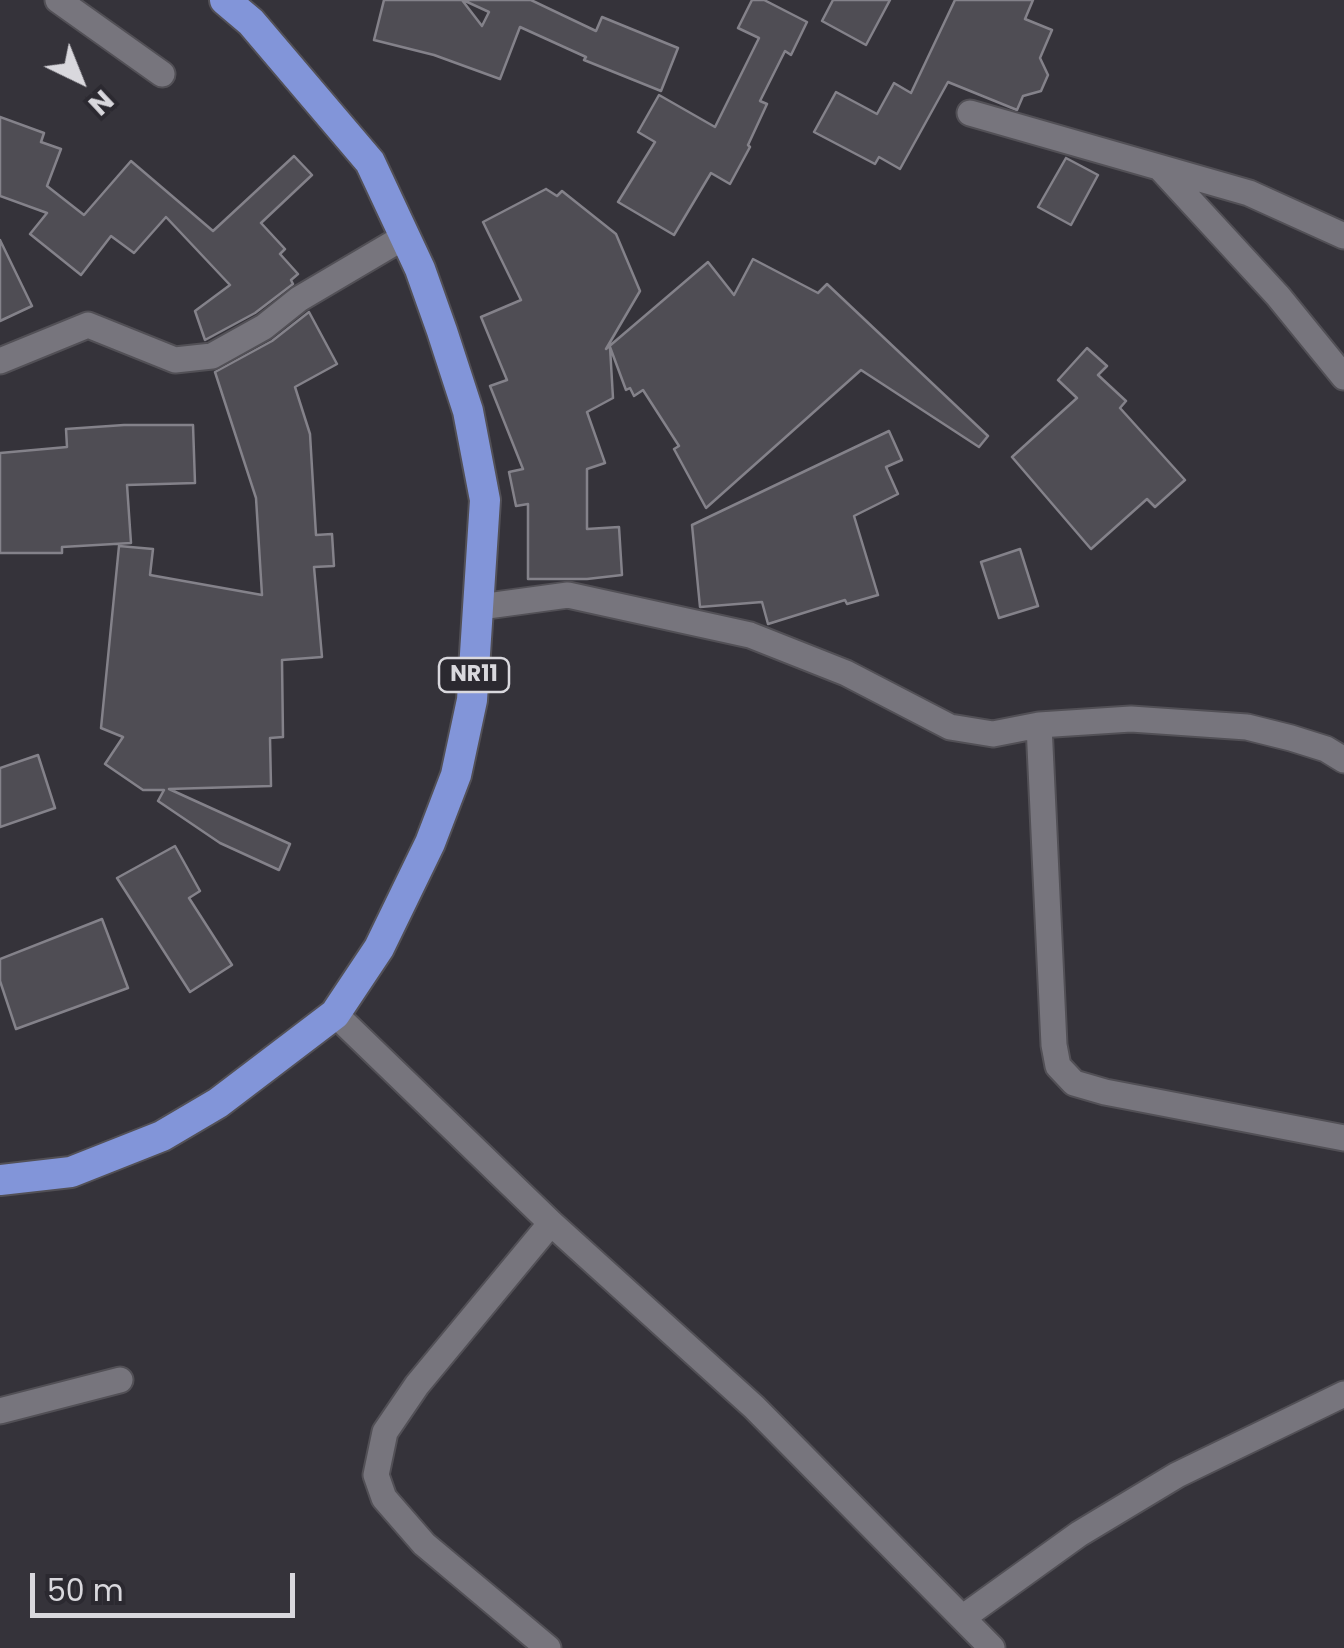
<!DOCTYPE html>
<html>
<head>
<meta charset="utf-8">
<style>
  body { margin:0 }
  #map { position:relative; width:1344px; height:1648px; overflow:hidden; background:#35333a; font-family:Poppins,sans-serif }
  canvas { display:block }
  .north { position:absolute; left:30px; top:30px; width:100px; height:100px; -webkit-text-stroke:8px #2b2930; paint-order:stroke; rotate:137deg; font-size:28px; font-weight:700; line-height:40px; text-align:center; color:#d9d8dd }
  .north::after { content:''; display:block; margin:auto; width:35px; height:45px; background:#d9d8dd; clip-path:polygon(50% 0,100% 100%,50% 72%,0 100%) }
  .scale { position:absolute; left:30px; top:1573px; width:265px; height:45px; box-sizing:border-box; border:5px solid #d9d8dd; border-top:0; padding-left:12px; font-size:30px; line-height:35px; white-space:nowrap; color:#d9d8dd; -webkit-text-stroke:8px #2b2930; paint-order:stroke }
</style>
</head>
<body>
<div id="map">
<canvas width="1344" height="1648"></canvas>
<div class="north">N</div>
<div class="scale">50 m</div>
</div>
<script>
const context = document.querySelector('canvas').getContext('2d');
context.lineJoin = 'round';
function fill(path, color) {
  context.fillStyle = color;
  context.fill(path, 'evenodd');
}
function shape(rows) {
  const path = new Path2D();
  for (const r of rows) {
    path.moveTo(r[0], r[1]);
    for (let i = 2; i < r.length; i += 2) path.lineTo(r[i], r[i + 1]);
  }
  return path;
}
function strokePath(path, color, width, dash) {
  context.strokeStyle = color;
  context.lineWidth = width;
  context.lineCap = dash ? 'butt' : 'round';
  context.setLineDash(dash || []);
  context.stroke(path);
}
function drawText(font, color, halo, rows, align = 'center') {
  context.font = font + ' Poppins,sans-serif';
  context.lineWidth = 10;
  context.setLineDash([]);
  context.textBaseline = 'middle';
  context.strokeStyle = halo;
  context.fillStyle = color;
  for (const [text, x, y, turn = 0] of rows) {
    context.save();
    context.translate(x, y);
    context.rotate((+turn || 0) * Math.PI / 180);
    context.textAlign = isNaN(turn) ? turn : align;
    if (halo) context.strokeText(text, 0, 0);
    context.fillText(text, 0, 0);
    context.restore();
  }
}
const building = shape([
  [384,0,462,0,482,26,489,12,463,0,531,0,596,31,602,17,678,48,661,91,584,60,586,57,520,27,500,79,434,55,374,40,384,0],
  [752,0,764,0,807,22,791,55,785,51,760,101,767,104,748,145,750,147,730,184,711,173,674,235,618,202,655,142,638,132,659,95,715,127,759,38,738,28,752,0],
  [833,0,890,0,866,45,822,21,833,0],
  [955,0,1033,0,1025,19,1052,30,1040,58,1048,75,1041,91,1023,96,1017,110,948,82,900,169,879,157,875,164,814,132,836,92,877,114,894,83,911,93,955,0],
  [0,117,44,133,41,142,61,149,47,186,84,215,131,161,213,231,294,156,312,175,261,223,285,249,280,254,298,274,291,280,293,284,255,313,205,340,195,311,230,285,166,217,134,253,111,236,81,275,30,234,47,213,0,196,0,117],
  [1066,158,1098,175,1071,225,1038,207,1066,158],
  [546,189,557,196,562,191,616,234,640,291,606,349,708,262,734,295,753,259,818,293,827,284,988,436,979,447,861,370,706,508,674,449,679,446,643,390,634,396,630,388,626,390,610,347,613,398,587,412,605,463,587,469,587,529,619,527,622,575,587,579,528,579,528,504,516,506,509,472,523,469,490,386,507,380,481,317,521,300,483,222,546,189],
  [0,240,32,306,0,321,0,240],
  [309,312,337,364,295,387,310,434,316,535,332,534,334,566,314,567,322,657,282,660,283,737,270,738,271,786,169,789,290,844,279,870,220,843,158,801,164,790,143,790,105,764,123,737,101,728,119,546,153,549,150,575,262,595,256,498,215,372,272,341,309,312],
  [1087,348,1107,366,1098,375,1126,401,1120,408,1185,480,1155,507,1147,499,1091,549,1012,457,1077,398,1058,380,1087,348],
  [124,425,193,425,195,483,127,485,131,543,62,547,62,553,0,553,0,453,67,447,66,429,124,425],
  [889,431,902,460,886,467,898,494,854,516,878,595,847,604,845,600,768,624,762,602,700,607,692,525,889,431],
  [1020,549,1038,606,999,618,981,562,1020,549],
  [38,755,55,808,0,827,0,768,38,755],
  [175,846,200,891,189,898,232,965,190,992,117,878,175,846],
  [102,919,128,988,16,1029,0,981,0,959,102,919]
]);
const minor = shape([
  [58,0,162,74],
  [970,113,1249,193,1344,236],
  [1162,170,1278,296,1344,377],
  [0,361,88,325,175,360,212,356,264,327,299,299,404,237],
  [480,607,568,595,750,635,846,673,950,727,993,734,1039,725,1131,719,1247,727,1291,738,1326,749,1344,760],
  [1039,725,1054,1045,1058,1066,1074,1083,1105,1092,1344,1138],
  [335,1014,551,1223,754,1407,992,1648],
  [0,1411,120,1380],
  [965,1616,1079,1534,1177,1475,1344,1394],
  [548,1648,424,1544,384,1498,376,1475,385,1432,417,1385,551,1223]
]);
const highway = shape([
  [0,1180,71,1172,162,1136,218,1103,335,1014,379,948,430,843,456,775,472,700,485,500,468,411,442,331,420,269,370,162,251,22,225,0]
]);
const shields = [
  [474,675,70]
];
const shieldNames = [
  ["NR11",474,675]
];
fill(building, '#4f4d54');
strokePath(building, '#84828a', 2.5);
strokePath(minor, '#525056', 29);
strokePath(highway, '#525056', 34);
strokePath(minor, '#77757d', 25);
strokePath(highway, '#8295d9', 30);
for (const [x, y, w] of shields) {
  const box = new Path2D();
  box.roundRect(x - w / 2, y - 17, w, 34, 8);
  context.fillStyle = '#2b2930';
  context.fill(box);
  strokePath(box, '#d9d8dd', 2.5);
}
drawText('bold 22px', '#d9d8dd', null, shieldNames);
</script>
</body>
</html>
